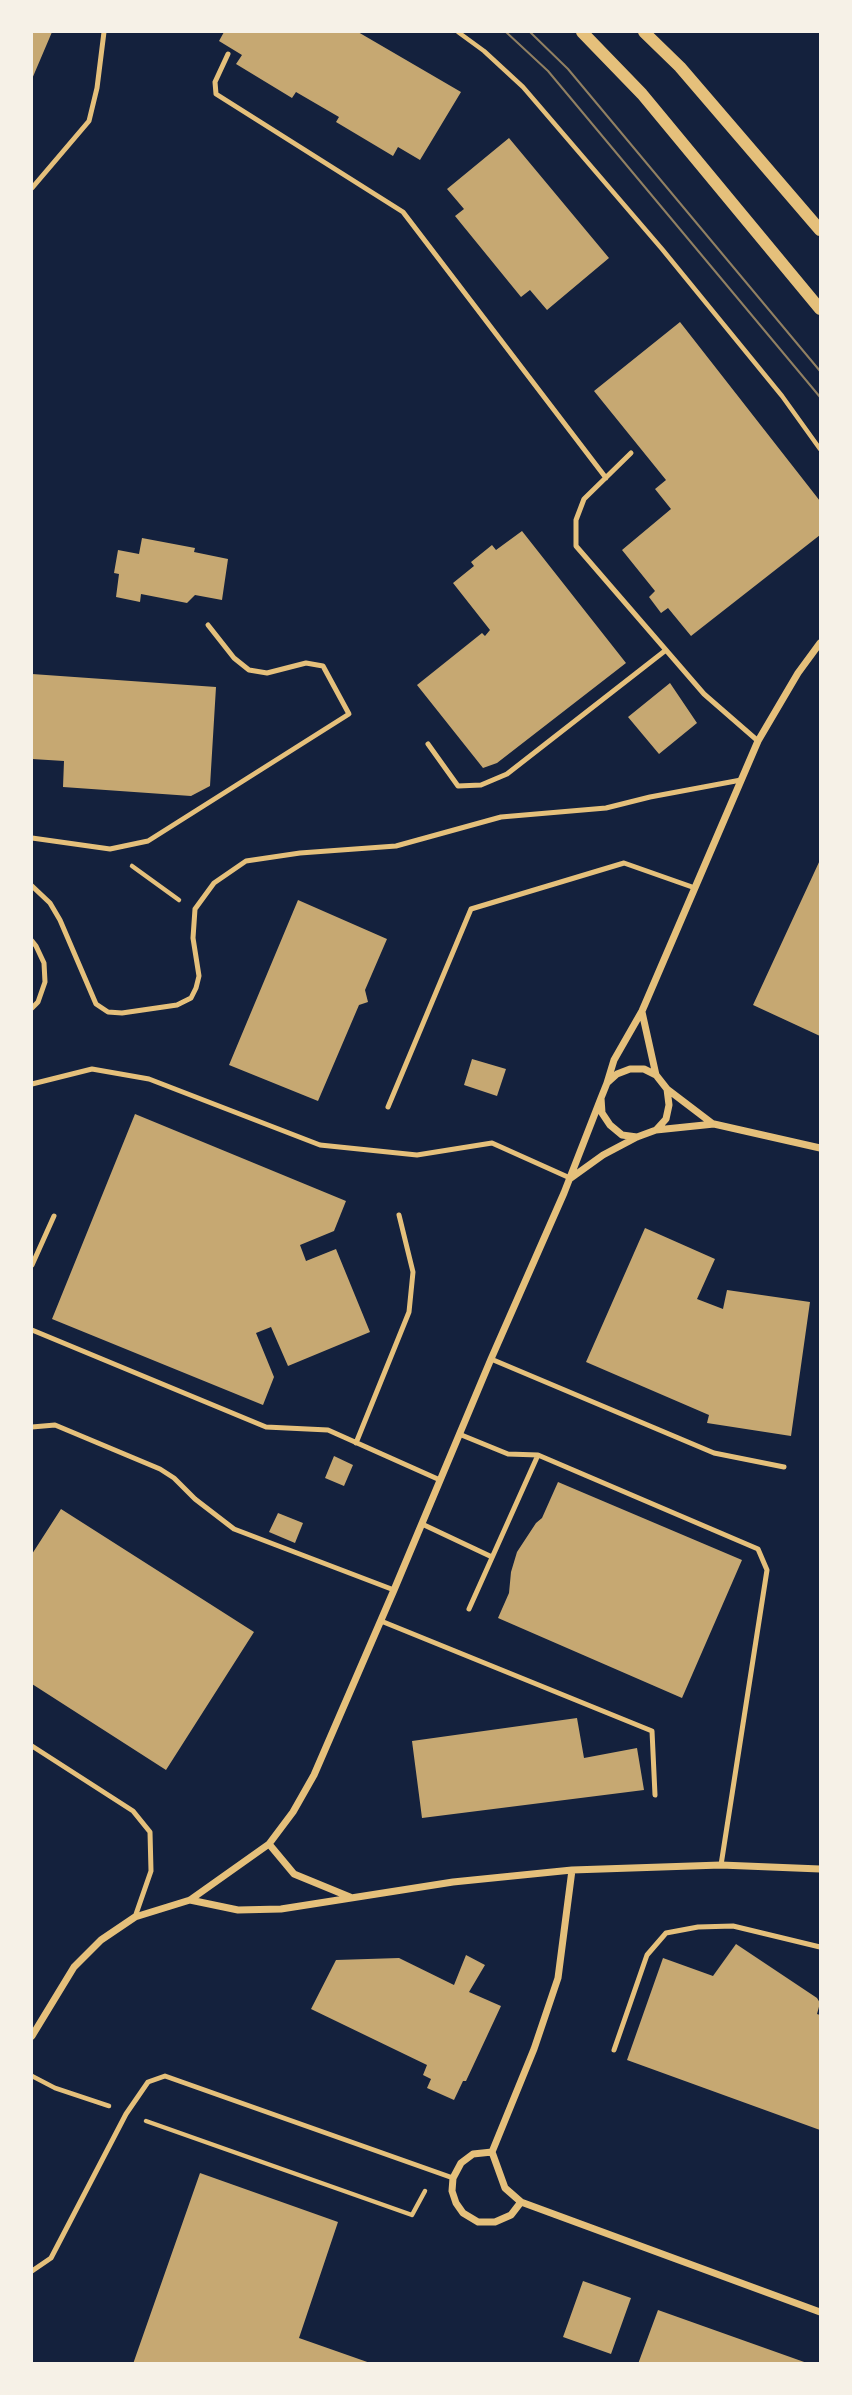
<!DOCTYPE html>
<html>
<head>
<meta charset="utf-8">
<style>
  body { margin:0 }
  #map { position:relative; width:852px; height:2395px; overflow:hidden; background:#14213d; font-family:Karla,sans-serif }
  canvas { display:block }
  .frame { position:absolute; inset:0; border:33px solid #f6f1e7; pointer-events:none }
</style>
</head>
<body>
<div id="map">
<canvas width="852" height="2395"></canvas>
<div class="frame"></div>
</div>
<script>
const context = document.querySelector('canvas').getContext('2d');
context.lineJoin = 'round';
function fill(path, color) {
  context.fillStyle = color;
  context.fill(path, 'evenodd');
}
function shape(rows) {
  const path = new Path2D();
  for (const r of rows) {
    path.moveTo(r[0], r[1]);
    for (let i = 2; i < r.length; i += 2) path.lineTo(r[i], r[i + 1]);
  }
  return path;
}
function strokePath(path, color, width, dash) {
  context.strokeStyle = color;
  context.lineWidth = width;
  context.lineCap = dash ? 'butt' : 'round';
  context.setLineDash(dash || []);
  context.stroke(path);
}
const building = shape([
  [32,32,52,32,32,79],
  [224,32,358,32,461,92,420,160,398,147,393,156,336,122,339,117,296,92,292,98,236,64,242,55,219,41],
  [509,138,609,258,547,310,530,290,521,297,455,216,464,209,447,189],
  [680,322,820,501,820,535,691,636,668,608,661,613,649,597,655,591,622,550,671,509,655,489,666,480,594,391],
  [522,531,626,663,497,763,483,768,417,685,482,633,485,636,490,630,453,583,474,566,471,562,492,545,496,550],
  [142,538,195,548,194,552,228,559,222,600,195,595,187,603,141,594,140,602,116,597,119,574,114,573,118,550,139,554],
  [32,674,216,687,210,786,191,796,63,787,64,761,32,759],
  [670,683,697,723,659,754,628,717],
  [820,860,820,1036,753,1005],
  [298,900,387,939,365,990,368,1002,359,1005,318,1101,229,1065],
  [472,1059,506,1069,497,1096,464,1085],
  [135,1114,346,1201,334,1231,300,1245,306,1261,336,1249,370,1332,288,1366,271,1327,256,1333,274,1377,263,1405,52,1319],
  [645,1228,715,1259,697,1299,723,1309,727,1290,810,1302,791,1436,707,1423,709,1415,586,1362],
  [334,1456,353,1465,344,1486,325,1478],
  [558,1482,742,1560,682,1698,498,1618,509,1593,511,1572,517,1552,536,1523,542,1518],
  [61,1509,254,1632,166,1770,32,1684,32,1554],
  [278,1513,303,1523,295,1543,269,1532],
  [577,1718,584,1758,637,1748,644,1790,422,1818,412,1741],
  [736,1944,817,1998,820,2003,817,2014,820,2015,820,2130,627,2060,663,1958,713,1976],
  [466,1955,485,1965,469,1992,501,2006,466,2081,463,2081,454,2100,427,2088,431,2079,423,2075,427,2065,311,2009,336,1960,399,1958,454,1985],
  [200,2173,338,2222,299,2338,373,2364,133,2364],
  [583,2281,631,2298,611,2354,563,2337],
  [658,2310,807,2363,807,2364,638,2364]
]);
const path = shape([
  [458,32,484,51,523,87,662,249,782,396,820,449],
  [132,866,179,900],
  [32,2076,55,2088,109,2106],
  [146,2121,412,2215,425,2191]
]);
const service = shape([
  [228,54,215,82,216,94,403,212,606,478],
  [32,188,89,121,97,88,104,32],
  [631,453,584,499,576,520,576,546,704,694,758,741],
  [428,744,458,786,481,785,507,774,666,650],
  [32,838,110,849,148,841,349,714,323,666,306,663,267,673,249,670,234,658,208,625],
  [32,886,50,903,60,920,96,1004,108,1012,122,1013,177,1005,191,998,196,988,199,976,193,938,195,909,214,883,246,861,300,853,396,846,501,817,606,808,650,797,741,780],
  [32,941,36,946,44,963,45,982,38,1002,32,1008],
  [32,1084,92,1069,149,1079,320,1145,417,1155,492,1143,570,1178],
  [388,1107,471,909,624,863,695,888],
  [32,1265,54,1216],
  [32,1330,266,1427,328,1430,440,1480],
  [491,1359,714,1453,784,1467],
  [32,1427,55,1425,160,1469,174,1478,195,1499,234,1529,394,1590],
  [459,1434,508,1454,538,1455,758,1549,767,1570,721,1865],
  [356,1443,409,1312,413,1272,399,1215],
  [422,1524,492,1557],
  [469,1609,538,1455],
  [381,1621,652,1731,655,1795],
  [32,1746,133,1811,150,1832,151,1871,135,1917],
  [614,2050,647,1955,666,1933,698,1927,733,1926,820,1947],
  [32,2271,51,2258,126,2114,148,2082,165,2076,453,2178]
]);
const minor = shape([
  [642,1012,656,1075],
  [607,1083,614,1060,642,1011,758,741,798,673,820,643],
  [667,1089,713,1124],
  [656,1130,714,1124,820,1148],
  [571,1178,603,1155,637,1137,656,1130,666,1119,669,1105,667,1089,656,1075,644,1069,630,1069,617,1074,607,1083,601,1098,602,1113,610,1125,622,1135,637,1137],
  [269,1844,294,1874,350,1897],
  [572,1870,558,1978,534,2049,492,2152,505,2188,521,2202,820,2312],
  [190,1900,238,1910,281,1909,453,1882,572,1870,721,1865,820,1869],
  [32,2036,74,1967,101,1940,135,1917,190,1900,269,1844,293,1812,314,1775,394,1590,491,1359,564,1193,601,1098],
  [492,2152,473,2154,461,2163,453,2178,452,2191,456,2203,463,2213,478,2222,495,2222,511,2215,521,2202]
]);
const tertiary = shape([
  [582,32,642,94,820,309],
  [644,32,680,67,820,230]
]);
const tram = shape([
  [506,32,548,71,820,397],
  [530,32,568,69,820,371]
]);
fill(building, '#c6a872');
strokePath(path, '#e5c07b', 4.5);
strokePath(service, '#e5c07b', 5);
strokePath(minor, '#e5c07b', 7);
strokePath(tertiary, '#e5c07b', 12);
strokePath(tram, '#918062', 2);
</script>
</body>
</html>
